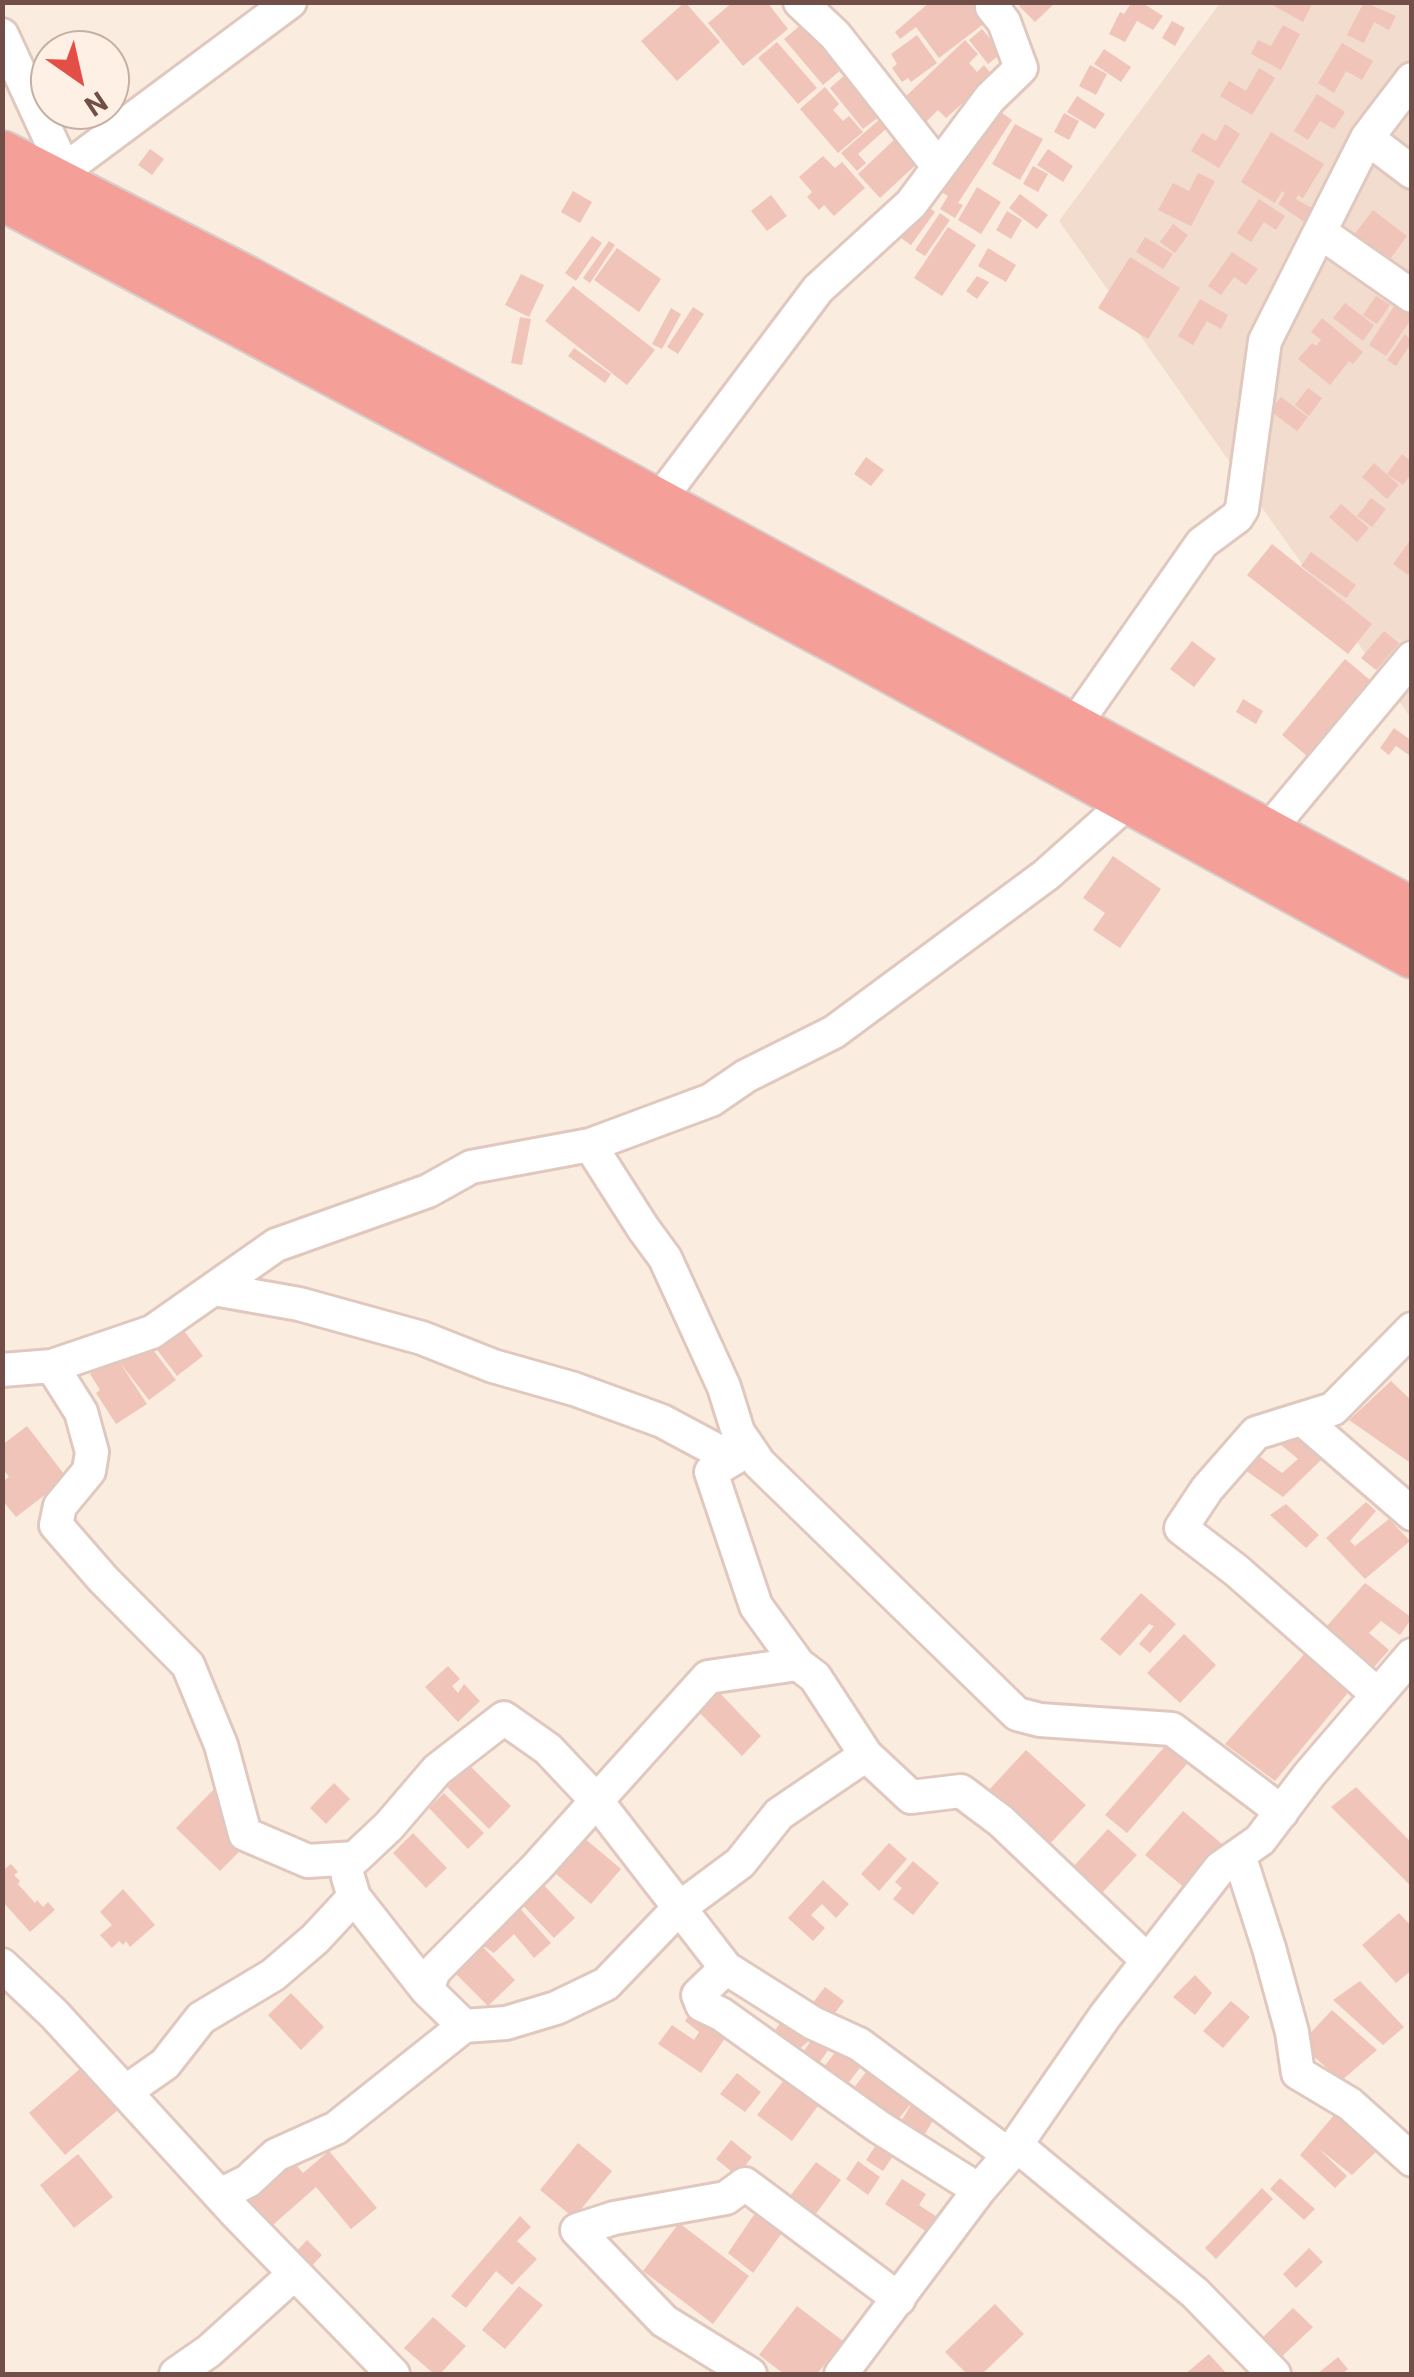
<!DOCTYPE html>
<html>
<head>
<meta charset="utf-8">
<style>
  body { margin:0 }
  #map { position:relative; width:1414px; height:2377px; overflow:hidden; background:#fbece0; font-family:Roboto,sans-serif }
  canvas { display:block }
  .frame { position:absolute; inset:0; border:5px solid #714f48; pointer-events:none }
  .north { position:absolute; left:30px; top:30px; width:100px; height:100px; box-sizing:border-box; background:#fff0e5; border:2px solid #c6b0a6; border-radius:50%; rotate:146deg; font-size:28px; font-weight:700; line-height:40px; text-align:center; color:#714f48 }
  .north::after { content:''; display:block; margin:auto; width:35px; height:45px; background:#e34e47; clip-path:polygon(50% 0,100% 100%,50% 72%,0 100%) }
</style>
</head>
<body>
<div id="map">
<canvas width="1414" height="2377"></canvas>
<div class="frame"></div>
<div class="north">N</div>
</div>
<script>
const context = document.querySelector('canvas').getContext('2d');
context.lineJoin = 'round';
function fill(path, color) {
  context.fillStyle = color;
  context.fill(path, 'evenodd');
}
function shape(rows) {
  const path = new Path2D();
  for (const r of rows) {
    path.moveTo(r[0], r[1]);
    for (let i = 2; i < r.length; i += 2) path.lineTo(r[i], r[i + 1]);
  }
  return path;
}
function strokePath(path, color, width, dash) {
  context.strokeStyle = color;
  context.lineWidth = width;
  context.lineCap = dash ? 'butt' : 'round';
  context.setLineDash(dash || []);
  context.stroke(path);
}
const residential = shape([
  [1220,3,1411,3,1411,718,1059,221]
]);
const building = shape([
  [685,2,720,42,677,81,641,41],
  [733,2,767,2,788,29,743,66,708,23],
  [930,2,973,2,990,19,939,58,916,27,900,39,895,32],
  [1023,2,1056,2,1035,22,1019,6],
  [1132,2,1141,2,1163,16,1153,30,1137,21,1125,42,1109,34,1120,12,1124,14],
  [1267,2,1313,2,1303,22],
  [1364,2,1396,16,1389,30,1374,22,1364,43,1347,35],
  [1172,21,1185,28,1175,46,1162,38],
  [803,23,842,69,823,85,784,39],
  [1283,25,1300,34,1281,70,1251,54,1258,40,1271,46],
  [982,29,1002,53,988,64,969,40],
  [917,35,937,63,911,82,908,78,902,82,892,68,897,64,891,54],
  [965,40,978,54,969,63,977,72,984,65,993,76,946,118,938,110,926,122,903,99],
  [777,42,817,88,798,104,758,58],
  [1342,43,1373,61,1362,80,1346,71,1334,93,1318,83],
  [1104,49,1131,67,1121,82,1094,64],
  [1090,65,1107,74,1096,95,1079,86],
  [1259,68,1275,78,1252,115,1220,96,1229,81,1246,91],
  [846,74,880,116,863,129,830,88],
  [825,87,839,104,833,110,843,121,849,116,863,132,838,153,800,109],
  [1317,94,1345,112,1334,129,1320,121,1308,140,1294,131],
  [1077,96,1105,114,1095,129,1067,112],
  [992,106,1012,120,958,203,963,205,955,218,940,209,948,196,937,189],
  [1064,113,1079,121,1069,140,1054,132],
  [880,119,887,128,858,154,866,163,857,171,841,153],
  [1015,124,1043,139,1020,180,992,164],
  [1225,124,1240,134,1219,168,1191,151,1202,133,1216,141],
  [1271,132,1324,164,1303,198,1298,195,1296,199,1317,211,1309,225,1278,204,1285,193,1282,191,1275,203,1241,182],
  [898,136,921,160,880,198,858,174],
  [150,149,164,159,152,175,138,165],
  [1048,149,1073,166,1063,182,1037,165],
  [823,156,835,168,842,162,865,188,834,216,824,205,819,210,807,197,812,192,799,177],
  [1033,166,1048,174,1038,192,1023,184],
  [1198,173,1215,181,1191,226,1158,210,1173,183,1189,191],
  [977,187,1001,202,981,234,958,220],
  [573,191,592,202,580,223,561,212],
  [1020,194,1048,215,1037,229,1009,208],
  [771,195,787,216,767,231,751,211],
  [1259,199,1285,216,1276,230,1264,222,1251,242,1237,233],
  [923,203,935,212,911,245,898,236],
  [1373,210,1407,236,1385,266,1350,240],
  [1007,211,1022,220,1011,239,996,230],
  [940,213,950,220,925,256,915,250],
  [1173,224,1188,235,1175,253,1160,242],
  [948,227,976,245,942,296,914,278],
  [592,236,602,243,576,281,565,273],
  [1145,237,1173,254,1163,269,1136,252],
  [609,241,615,245,590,283,583,278],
  [617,248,661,279,639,312,594,280],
  [988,248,1016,265,1006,282,978,266],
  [1232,252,1258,269,1246,285,1234,277,1221,295,1208,286],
  [1130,257,1180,288,1148,339,1098,308],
  [521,274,544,285,529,317,505,305],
  [977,276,989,282,977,299,966,291],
  [573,286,655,350,627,385,545,321],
  [1402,294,1412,300,1412,318,1386,356,1369,345],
  [1376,296,1390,305,1377,324,1363,315],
  [1200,299,1228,315,1221,329,1207,321,1193,345,1178,336],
  [1345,303,1374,325,1363,341,1333,318],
  [693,307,704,314,678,354,667,347],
  [671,308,681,314,662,349,652,344],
  [520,317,531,319,522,365,511,363],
  [1322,318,1363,352,1353,364,1349,361,1330,385,1298,359,1312,343,1316,346,1321,340,1311,332],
  [1405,334,1412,342,1396,366,1387,360],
  [574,348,611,374,605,383,568,356],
  [1308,388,1322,398,1309,416,1295,405],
  [1281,397,1308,417,1297,431,1270,411],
  [1402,454,1412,462,1412,473,1403,485,1387,474],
  [866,457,884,470,871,486,854,474],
  [1374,463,1399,485,1387,499,1362,477],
  [1371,498,1386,509,1372,527,1357,516],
  [1341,504,1369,528,1357,542,1329,517],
  [1412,538,1412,570,1408,575,1393,564],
  [1272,544,1372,624,1348,654,1247,575],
  [1311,552,1356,585,1346,598,1301,566],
  [1384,631,1399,643,1376,670,1361,658],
  [1192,641,1216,659,1194,687,1170,669],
  [1345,659,1370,680,1307,756,1282,735],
  [1243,699,1263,711,1256,724,1236,712],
  [1394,728,1412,741,1412,757,1396,746,1389,755,1380,748],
  [1113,856,1161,889,1120,948,1093,930,1105,913,1083,898],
  [175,1319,203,1356,177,1376,149,1339],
  [144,1338,176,1380,149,1400,120,1363,147,1404,116,1424,96,1393,100,1390,90,1374],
  [1391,1381,1412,1401,1412,1464,1349,1420],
  [1289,1424,1324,1457,1283,1497,1245,1470,1259,1456,1282,1473,1298,1459,1275,1440],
  [27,1426,67,1478,16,1517,2,1500,2,1482,9,1477,2,1468,2,1445],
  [1366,1502,1376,1511,1350,1541,1355,1546,1389,1519,1410,1541,1365,1579,1326,1538],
  [1286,1504,1319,1535,1306,1548,1270,1515],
  [1365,1583,1412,1618,1400,1635,1381,1621,1369,1633,1389,1650,1374,1667,1327,1626],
  [1141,1593,1176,1624,1150,1653,1139,1644,1154,1626,1149,1624,1120,1656,1100,1639],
  [1184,1634,1216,1665,1180,1703,1147,1673],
  [1306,1652,1351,1689,1275,1781,1225,1744],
  [448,1666,460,1679,452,1686,458,1693,464,1684,480,1701,458,1722,425,1687],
  [715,1688,761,1736,742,1756,695,1708],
  [1172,1738,1193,1757,1127,1833,1105,1815],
  [1026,1750,1086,1805,1047,1847,987,1792],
  [469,1765,511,1806,489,1829,447,1787],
  [334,1783,350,1799,326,1824,310,1808],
  [218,1785,262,1829,220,1871,176,1828],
  [1356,1787,1412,1843,1412,1887,1331,1807],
  [444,1793,484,1833,468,1849,429,1808],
  [1183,1811,1229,1850,1192,1894,1145,1855],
  [1108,1829,1137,1855,1101,1894,1073,1867],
  [577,1832,621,1869,591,1904,548,1867],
  [413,1833,447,1868,426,1888,393,1853],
  [889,1843,907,1859,879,1891,861,1874],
  [913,1861,939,1883,913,1915,893,1899,902,1888,895,1882],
  [11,1864,18,1872,14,1875,20,1881,18,1884,35,1903,37,1900,43,1907,48,1902,55,1910,30,1932,2,1901,2,1871],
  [537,1878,575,1918,554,1938,516,1898],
  [823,1880,849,1904,836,1918,822,1904,811,1915,825,1928,813,1941,788,1918],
  [123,1889,155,1925,130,1947,126,1941,123,1945,119,1941,112,1948,100,1935,112,1925,100,1912],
  [515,1903,551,1943,534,1958,514,1934,494,1953,479,1943],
  [1399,1913,1412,1927,1412,1970,1396,1983,1362,1945],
  [479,1943,515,1980,488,2006,452,1970],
  [1195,1975,1212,1993,1195,2015,1173,1997],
  [1360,1981,1404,2027,1383,2045,1333,2000],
  [825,1987,844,2001,828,2022,809,2008],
  [291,1993,324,2027,301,2050,268,2015],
  [1231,2001,1250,2017,1223,2048,1203,2031],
  [695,2007,730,2031,701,2073,658,2044,672,2025,694,2040,699,2032,685,2021],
  [1332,2010,1377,2050,1341,2081,1300,2044],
  [785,2016,815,2035,831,2046,815,2069,799,2058,815,2035,793,2055,769,2039],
  [840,2046,863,2064,846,2086,823,2068],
  [81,2068,118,2110,65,2155,29,2113],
  [869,2068,913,2101,896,2122,853,2089],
  [737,2073,761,2092,745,2112,720,2094],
  [784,2080,818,2106,792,2141,757,2115],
  [913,2101,936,2115,922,2139,899,2125],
  [1341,2107,1382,2146,1352,2175,1318,2148,1347,2176,1335,2188,1300,2155],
  [882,2136,899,2147,883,2171,866,2160],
  [731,2140,752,2157,737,2176,716,2159],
  [578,2143,612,2171,574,2218,540,2190],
  [329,2151,377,2208,351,2229,316,2187,266,2231,241,2202,291,2159,303,2173],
  [78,2154,113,2197,74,2228,40,2185],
  [858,2161,880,2177,868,2195,846,2179],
  [816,2162,841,2180,809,2223,784,2204],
  [1280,2178,1315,2209,1304,2220,1270,2189],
  [902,2179,926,2194,919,2205,937,2217,927,2232,885,2204],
  [1262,2188,1273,2199,1216,2259,1205,2248],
  [760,2206,787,2226,753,2273,728,2253],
  [520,2216,531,2227,517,2241,537,2259,512,2285,496,2271,466,2308,451,2296],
  [679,2223,749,2276,713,2324,643,2271],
  [307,2240,322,2255,306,2272,291,2257],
  [1309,2248,1323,2262,1296,2288,1283,2274],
  [519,2286,543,2305,505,2349,482,2330],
  [995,2304,1024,2334,982,2374,967,2374,945,2352],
  [797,2306,843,2341,817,2374,784,2374,759,2355],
  [1293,2308,1313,2327,1277,2361,1258,2342],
  [433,2317,466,2346,440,2374,434,2374,404,2348],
  [1209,2354,1227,2374,1185,2374],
  [1338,2357,1348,2369,1342,2374,1317,2374]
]);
const minor = shape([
  [800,2,835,35,938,166],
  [2,35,64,169],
  [1367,138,1412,172],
  [52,179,290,2],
  [1320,232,1412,296],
  [657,503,818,289,911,204,990,98,1021,68,1004,22,992,7,996,2],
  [1074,726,1202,543,1237,517,1242,509,1265,341,1367,138,1412,79],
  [1267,832,1412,658],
  [590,1145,643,1228,665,1258,724,1387,738,1432,759,1463,1017,1714,1040,1720,1172,1729,1282,1812],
  [214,1289,299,1304,422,1338,493,1366,574,1389,662,1421,733,1459],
  [52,1366,81,1412,92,1452,89,1471,60,1506,56,1525,103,1579,188,1665,221,1745,245,1834,308,1861,355,1858,389,1826,437,1770,504,1718,548,1749,596,1800,726,1968,813,2023,859,2044,1009,2155],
  [2,1370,52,1366,152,1332,276,1245,428,1191,471,1167,590,1145,711,1100,746,1076,834,1032,1046,875,1130,800],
  [1302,1419,1412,1514],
  [748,1450,711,1472,756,1606,798,1664],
  [1377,1694,1237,1571,1181,1528,1207,1489,1256,1433,1333,1409,1412,1329],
  [866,1755,815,1677,798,1664,708,1677,537,1867,434,1971,427,1990,464,2026,506,2023,556,2008,606,1984,678,1909,740,1863,779,1814,866,1755,911,1797,961,1791,1001,1821,1148,1961],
  [1239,1855,1269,1948,1292,2032,1298,2073,1350,2104,1412,2160],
  [348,1877,354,1897,427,1990],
  [2,1965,54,2014,235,2212,393,2374],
  [726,1968,698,1995,702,2005,721,2014,879,2127,979,2190],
  [125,2092,165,2064,201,2018,273,1975,315,1939,354,1897],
  [1016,2145,1195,2293,1274,2374],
  [220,2195,248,2181,276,2155,336,2128,464,2026],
  [176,2374,209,2351,294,2274],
  [750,2374,664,2321,577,2230,614,2218,726,2198,745,2184,899,2299],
  [841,2374,979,2190,1009,2155,1105,2016,1220,1868,1260,1840,1309,1775,1412,1655]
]);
const highway = shape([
  [2,155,246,280,1412,912],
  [2,196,845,644,1412,954]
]);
fill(residential, '#f2dcce');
fill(building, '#f0c4b8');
strokePath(minor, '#e1c8bf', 38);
strokePath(highway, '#d7cecc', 52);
strokePath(minor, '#fff', 32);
strokePath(highway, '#f49f98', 48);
</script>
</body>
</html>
